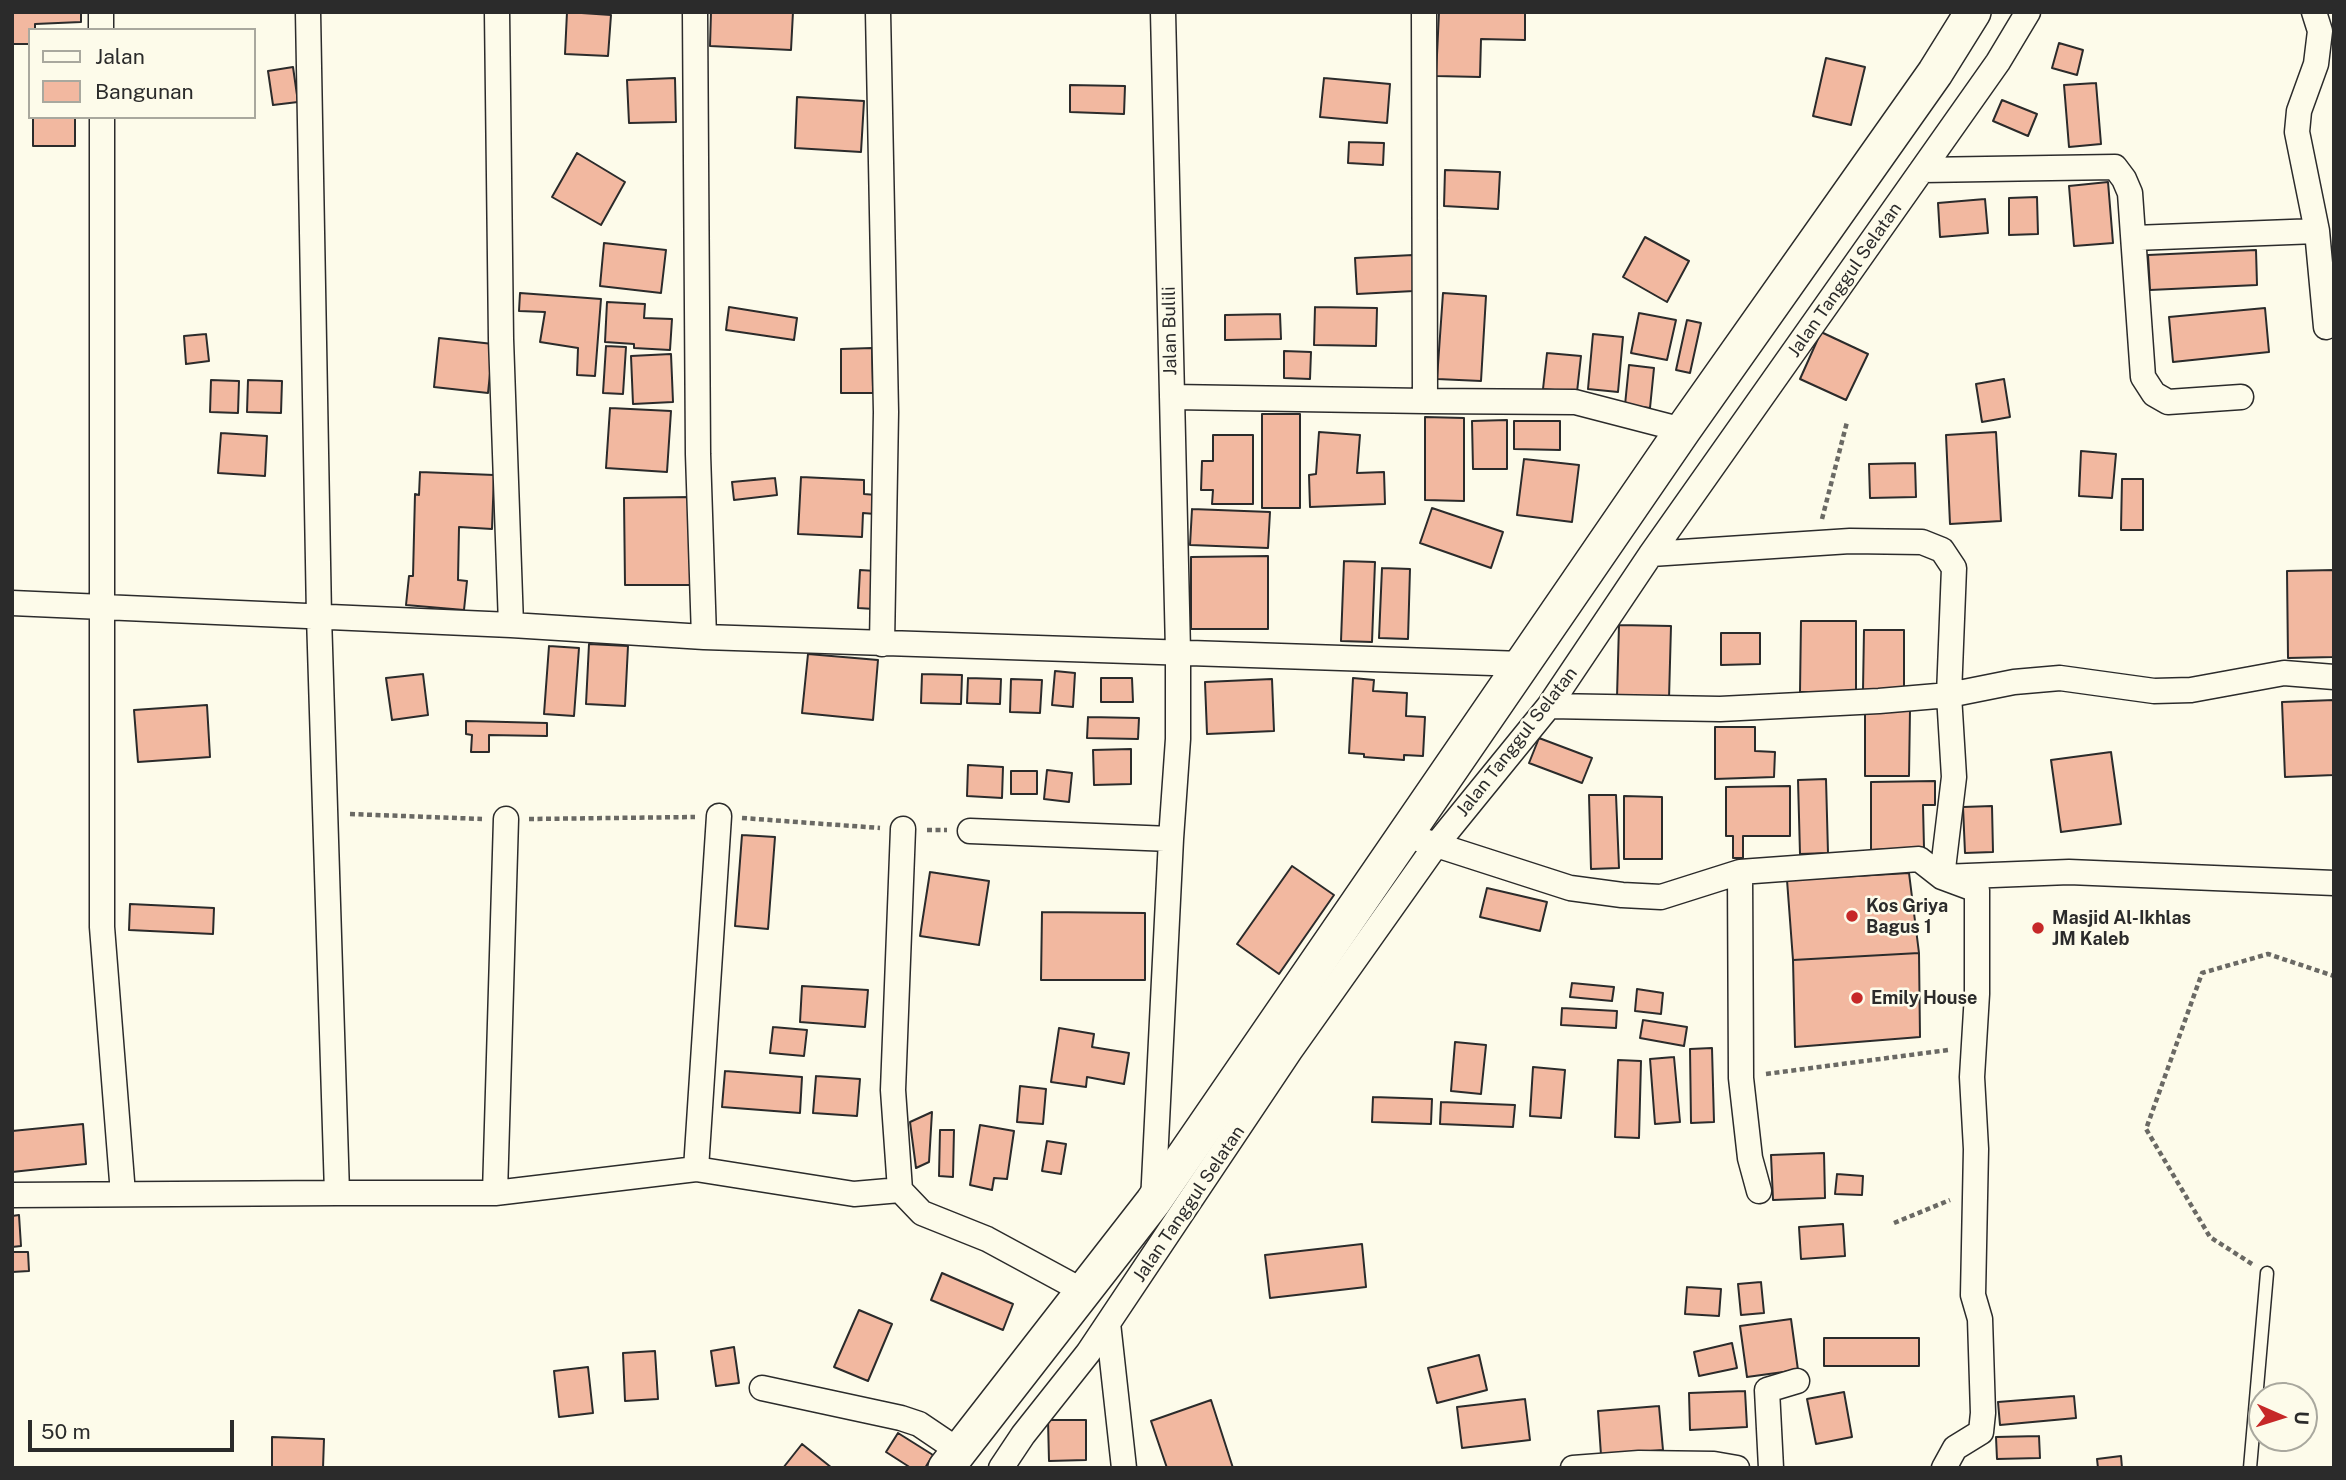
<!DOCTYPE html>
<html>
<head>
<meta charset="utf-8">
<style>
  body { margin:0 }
  #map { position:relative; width:2346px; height:1480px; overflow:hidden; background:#fdfbea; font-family:"Public Sans",sans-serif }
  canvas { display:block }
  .frame { position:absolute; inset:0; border:14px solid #2b2b2b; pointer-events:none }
  .legend { position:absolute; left:28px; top:28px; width:228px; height:91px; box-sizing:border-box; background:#fdfbea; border:2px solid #a9a89e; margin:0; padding:9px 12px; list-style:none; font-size:21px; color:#2b2b2b }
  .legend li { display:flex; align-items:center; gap:14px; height:35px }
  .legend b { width:35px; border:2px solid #a9a89e }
  .north { position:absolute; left:2248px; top:1382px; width:70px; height:70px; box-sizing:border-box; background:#fdfbea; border:2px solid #a9a89e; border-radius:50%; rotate:93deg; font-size:19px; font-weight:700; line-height:28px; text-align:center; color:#2b2b2b }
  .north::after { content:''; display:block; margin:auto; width:24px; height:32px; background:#c62828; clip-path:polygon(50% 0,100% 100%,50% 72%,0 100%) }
  .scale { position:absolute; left:28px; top:1420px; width:206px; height:32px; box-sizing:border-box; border:4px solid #2b2b2b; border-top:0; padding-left:9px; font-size:21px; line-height:24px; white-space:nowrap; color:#2b2b2b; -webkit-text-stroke:5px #fdfbea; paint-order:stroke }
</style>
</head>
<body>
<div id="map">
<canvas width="2346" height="1480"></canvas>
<div class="frame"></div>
<ul class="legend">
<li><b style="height:9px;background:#fdfbea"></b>Jalan</li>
<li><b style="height:19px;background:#f2b8a0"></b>Bangunan</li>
</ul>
<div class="north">U</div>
<div class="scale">50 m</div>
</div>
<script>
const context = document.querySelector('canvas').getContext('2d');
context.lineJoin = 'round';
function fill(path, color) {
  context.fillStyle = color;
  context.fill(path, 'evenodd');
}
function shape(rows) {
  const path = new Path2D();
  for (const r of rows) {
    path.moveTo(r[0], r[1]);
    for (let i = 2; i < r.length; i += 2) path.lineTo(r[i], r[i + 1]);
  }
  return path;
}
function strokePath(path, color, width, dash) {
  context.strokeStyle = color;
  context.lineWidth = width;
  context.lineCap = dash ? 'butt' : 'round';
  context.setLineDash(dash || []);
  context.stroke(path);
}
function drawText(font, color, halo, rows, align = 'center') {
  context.font = font + ' "Public Sans",sans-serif';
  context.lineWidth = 5;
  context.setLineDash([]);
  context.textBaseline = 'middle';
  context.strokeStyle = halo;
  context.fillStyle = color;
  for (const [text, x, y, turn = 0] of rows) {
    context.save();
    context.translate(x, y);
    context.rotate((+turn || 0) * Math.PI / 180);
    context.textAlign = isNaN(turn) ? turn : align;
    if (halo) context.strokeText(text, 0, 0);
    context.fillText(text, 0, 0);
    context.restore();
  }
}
const building = shape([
  [12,12,81,12,81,22,35,24,35,30,30,30,30,44,12,44,12,12],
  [567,12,611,15,608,56,565,54,567,12],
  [711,12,793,12,791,50,710,46,711,12],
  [1439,12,1525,12,1525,40,1481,39,1480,77,1436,76,1439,12],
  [2059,43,2083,50,2077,75,2052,68,2059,43],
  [1826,58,1865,67,1851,125,1813,116,1826,58],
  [293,67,298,102,273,105,268,71,293,67],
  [675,78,676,122,629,123,627,80,675,78],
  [1324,78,1390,84,1387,123,1320,117,1324,78],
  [2096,83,2101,144,2069,147,2064,85,2096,83],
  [1070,85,1125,86,1124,114,1070,112,1070,85],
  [797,97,864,101,861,152,795,148,797,97],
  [2002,100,2037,114,2028,136,1993,121,2002,100],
  [33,117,75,117,75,146,33,146,33,117],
  [1349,142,1384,143,1383,165,1348,163,1349,142],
  [577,153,625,182,601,225,552,197,577,153],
  [1445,170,1500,172,1498,209,1444,206,1445,170],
  [2108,182,2113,243,2074,246,2069,186,2108,182],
  [2037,197,2038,234,2009,235,2009,198,2037,197],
  [1985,199,1988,233,1940,237,1938,203,1985,199],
  [1645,237,1689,261,1667,302,1623,277,1645,237],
  [604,243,666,250,661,293,600,286,604,243],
  [2256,250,2257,285,2150,290,2148,255,2256,250],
  [1413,255,1414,291,1357,294,1355,258,1413,255],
  [520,293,601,299,595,376,577,375,578,348,540,342,545,312,519,311,520,293],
  [1443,293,1486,296,1481,381,1437,379,1443,293],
  [607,302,645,304,644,318,672,319,670,350,634,348,634,344,605,342,607,302],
  [729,307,797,318,794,340,726,330,729,307],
  [1315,307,1377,308,1376,346,1314,345,1315,307],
  [2265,308,2269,352,2173,362,2169,317,2265,308],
  [1639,313,1676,320,1667,360,1631,353,1639,313],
  [1280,314,1281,339,1225,340,1225,315,1280,314],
  [1687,320,1701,323,1690,373,1676,370,1687,320],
  [1821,332,1868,354,1846,400,1800,379,1821,332],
  [206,334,209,361,186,364,184,336,206,334],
  [1593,334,1623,337,1618,392,1588,389,1593,334],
  [439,338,493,344,488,393,434,387,439,338],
  [606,346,626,347,623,394,603,393,606,346],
  [872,348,873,393,841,393,841,349,872,348],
  [1284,351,1311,352,1310,379,1284,378,1284,351],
  [1547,353,1581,356,1577,392,1543,389,1547,353],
  [671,354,673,402,633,404,631,356,671,354],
  [1629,365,1654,368,1650,408,1625,405,1629,365],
  [2004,379,2010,417,1982,422,1976,384,2004,379],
  [211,380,239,381,238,413,210,412,211,380],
  [248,380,282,381,281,413,247,412,248,380],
  [610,408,671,411,667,472,606,468,610,408],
  [1262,414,1300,414,1300,508,1262,508,1262,414],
  [1425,417,1464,418,1464,501,1425,500,1425,417],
  [1507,420,1507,469,1473,469,1472,421,1507,420],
  [1514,421,1560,421,1560,450,1514,449,1514,421],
  [1319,432,1360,435,1357,473,1384,472,1385,504,1310,507,1309,475,1316,474,1319,432],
  [1996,432,2001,521,1950,524,1946,435,1996,432],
  [221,433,267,436,265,476,218,473,221,433],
  [1213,435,1253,435,1253,504,1212,504,1213,490,1201,490,1202,461,1213,461,1213,435],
  [2081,451,2116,454,2112,498,2079,496,2081,451],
  [1524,459,1579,465,1572,522,1517,515,1524,459],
  [1915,463,1916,497,1870,498,1869,464,1915,463],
  [420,472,494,475,492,529,459,527,458,580,467,581,464,610,406,605,409,576,413,576,415,494,419,495,420,472],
  [801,477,864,480,864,494,876,495,875,514,863,513,862,537,798,534,801,477],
  [775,478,777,495,734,500,732,482,775,478],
  [2122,479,2143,479,2143,530,2121,530,2122,479],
  [691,497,692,585,625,585,624,498,691,497],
  [1432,508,1503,532,1491,568,1420,543,1432,508],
  [1192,509,1270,512,1268,548,1190,545,1192,509],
  [1268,556,1268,629,1191,629,1191,557,1268,556],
  [1344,561,1375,562,1372,642,1341,641,1344,561],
  [1382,568,1410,569,1408,639,1379,638,1382,568],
  [860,570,876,571,874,609,858,608,860,570],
  [2334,570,2334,657,2288,658,2287,571,2334,570],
  [1801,621,1856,621,1856,692,1800,692,1801,621],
  [1619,625,1671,626,1669,699,1617,697,1619,625],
  [1864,630,1904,630,1904,690,1863,690,1864,630],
  [1721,633,1760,633,1760,664,1721,665,1721,633],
  [589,644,628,646,625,706,586,704,589,644],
  [549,646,579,648,574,716,544,714,549,646],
  [808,654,878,660,873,720,802,713,808,654],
  [1055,671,1075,673,1073,707,1052,705,1055,671],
  [423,674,428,715,392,720,386,678,423,674],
  [922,674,962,675,961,704,921,703,922,674],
  [968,678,1001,679,1000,704,967,703,968,678],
  [1101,678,1132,678,1133,702,1101,702,1101,678],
  [1353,678,1374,680,1373,691,1407,693,1406,716,1425,717,1423,756,1404,755,1404,760,1364,757,1364,754,1349,753,1353,678],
  [1011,679,1042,680,1040,713,1010,712,1011,679],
  [1272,679,1274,731,1207,734,1205,682,1272,679],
  [2334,700,2334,775,2285,777,2282,702,2334,700],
  [207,705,210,757,138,762,134,710,207,705],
  [1865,710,1910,710,1909,776,1865,776,1865,710],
  [1088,717,1139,718,1138,739,1087,738,1088,717],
  [466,721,547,723,547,736,489,735,489,752,471,752,472,735,466,734,466,721],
  [1715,727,1755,727,1755,751,1775,752,1774,777,1715,779,1715,727],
  [1539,738,1592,758,1582,783,1529,763,1539,738],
  [1131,749,1131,784,1094,785,1093,750,1131,749],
  [2111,752,2121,824,2061,832,2051,760,2111,752],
  [968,765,1003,767,1002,798,967,796,968,765],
  [1047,770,1072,773,1069,802,1044,799,1047,770],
  [1011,771,1037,771,1037,794,1011,794,1011,771],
  [1826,779,1828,853,1800,854,1798,780,1826,779],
  [1935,781,1935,805,1923,805,1924,848,1871,850,1871,782,1935,781],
  [1790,786,1790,836,1743,836,1743,858,1733,858,1733,836,1726,836,1726,787,1790,786],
  [1589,795,1616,795,1619,868,1591,869,1589,795],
  [1624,796,1662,797,1662,859,1624,859,1624,796],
  [1992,806,1993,852,1965,853,1963,807,1992,806],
  [742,835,775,837,768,929,735,926,742,835],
  [1292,866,1334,895,1279,974,1237,944,1292,866],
  [930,872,989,881,979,945,920,936,930,872],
  [1909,873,1919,953,1793,960,1787,880,1909,873],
  [1487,888,1547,902,1540,931,1480,917,1487,888],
  [130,904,214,908,213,934,129,930,130,904],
  [1042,912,1145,913,1145,980,1041,980,1042,912],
  [1919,953,1920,1037,1795,1047,1793,960,1919,953],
  [1572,983,1614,987,1612,1001,1570,997,1572,983],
  [802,986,868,990,865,1027,800,1022,802,986],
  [1637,989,1663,993,1661,1014,1635,1011,1637,989],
  [1562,1008,1617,1011,1616,1028,1561,1025,1562,1008],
  [1643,1020,1687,1027,1684,1046,1640,1038,1643,1020],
  [773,1027,807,1030,804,1056,770,1053,773,1027],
  [1059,1028,1094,1034,1092,1047,1129,1053,1124,1084,1087,1077,1086,1087,1051,1082,1059,1028],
  [1455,1042,1486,1045,1481,1094,1451,1091,1455,1042],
  [1712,1048,1714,1122,1691,1123,1690,1049,1712,1048],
  [1674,1057,1680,1122,1655,1124,1650,1059,1674,1057],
  [1618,1060,1641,1061,1639,1138,1615,1137,1618,1060],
  [1533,1067,1565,1070,1561,1118,1530,1116,1533,1067],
  [725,1071,802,1077,800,1113,722,1107,725,1071],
  [816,1076,860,1079,857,1116,813,1113,816,1076],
  [1020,1086,1046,1089,1043,1124,1017,1122,1020,1086],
  [1373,1097,1432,1099,1431,1124,1372,1122,1373,1097],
  [1441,1102,1515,1105,1513,1127,1440,1124,1441,1102],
  [932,1112,929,1162,916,1168,910,1122,932,1112],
  [83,1124,86,1164,12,1172,12,1131,83,1124],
  [980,1125,1014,1131,1007,1179,994,1178,992,1190,970,1185,980,1125],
  [940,1130,954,1130,953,1177,939,1176,940,1130],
  [1047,1141,1066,1144,1061,1174,1042,1171,1047,1141],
  [1824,1153,1825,1198,1773,1200,1771,1155,1824,1153],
  [1837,1174,1863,1176,1862,1195,1835,1194,1837,1174],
  [19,1215,21,1246,12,1247,12,1216,19,1215],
  [1843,1224,1845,1256,1801,1259,1799,1227,1843,1224],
  [1362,1244,1366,1287,1270,1298,1265,1255,1362,1244],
  [12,1252,28,1252,29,1271,12,1272,12,1252],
  [942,1273,1013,1304,1003,1330,931,1300,942,1273],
  [1761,1282,1764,1313,1741,1315,1738,1284,1761,1282],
  [1687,1287,1721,1289,1719,1316,1685,1314,1687,1287],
  [859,1310,892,1324,868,1381,834,1367,859,1310],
  [1791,1319,1798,1370,1747,1377,1740,1326,1791,1319],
  [1824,1338,1919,1338,1919,1366,1824,1366,1824,1338],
  [1732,1343,1737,1368,1699,1376,1694,1352,1732,1343],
  [734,1347,739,1383,716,1386,711,1351,734,1347],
  [655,1351,658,1399,625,1401,623,1353,655,1351],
  [1479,1355,1487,1390,1437,1403,1428,1368,1479,1355],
  [588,1367,593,1413,559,1417,554,1371,588,1367],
  [1745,1391,1747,1427,1690,1430,1689,1393,1745,1391],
  [1844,1392,1852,1437,1816,1444,1807,1399,1844,1392],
  [2074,1396,2076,1418,2000,1425,1998,1402,2074,1396],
  [1525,1399,1530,1440,1462,1448,1457,1407,1525,1399],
  [1211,1400,1233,1468,1167,1468,1151,1421,1211,1400],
  [1659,1406,1663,1450,1601,1455,1598,1411,1659,1406],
  [1048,1420,1086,1420,1086,1460,1049,1461,1048,1420],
  [898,1433,933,1455,925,1468,911,1468,886,1452,898,1433],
  [2039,1436,2040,1458,1997,1459,1996,1437,2039,1436],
  [272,1437,324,1439,323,1468,272,1468,272,1437],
  [802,1444,832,1468,783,1468,802,1444],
  [2121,1456,2122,1468,2098,1468,2097,1459,2121,1456]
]);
const path = shape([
  [1822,519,1847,422],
  [350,814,482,819],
  [742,818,880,828],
  [529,819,695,817],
  [927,830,947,830],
  [1766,1074,1948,1050],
  [1894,1223,1950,1200],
  [2252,1264,2210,1237,2146,1129,2202,973,2268,954,2334,976]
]);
const lane = shape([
  [2250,1468,2267,1273]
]);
const street = shape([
  [101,12,101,30],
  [497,12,501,339,511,625],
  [695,12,698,454,704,637],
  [878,12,886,412,882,644],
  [1424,12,1425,401,1575,402,1683,430],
  [2314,12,2320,31,2316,64,2299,111,2297,132,2317,231,2326,327],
  [102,117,102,927,123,1194],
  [1922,170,2115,167,2124,179,2130,193,2143,377,2154,394,2168,402,2241,397],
  [2134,238,2317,231],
  [1172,397,1425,401],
  [1651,554,1850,541,1922,542,1942,550,1954,568,1949,695,1954,777,1942,877,2069,872,2334,883],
  [12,603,511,625,704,637,1523,664],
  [1549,706,1720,709,1879,701,1949,695,2014,682,2060,678,2154,691,2191,690,2284,673,2334,677],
  [970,831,1171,839,1178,739,1178,651,1163,12],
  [1421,840,1570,888,1622,895,1661,897,1740,872,1919,859,1942,877,1977,890,1977,994,1972,1077,1976,1149,1973,1295,1980,1319,1983,1413,1981,1432,1955,1448,1944,1468],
  [1740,872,1741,1078,1750,1158,1759,1191],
  [696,1169,719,816],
  [900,1190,893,1090,903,829],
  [337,1193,495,1193,696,1169,854,1194,900,1190,922,1213,987,1239,1083,1291],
  [495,1193,506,819],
  [12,1195,337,1193,319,616,308,12],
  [1153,1202,1171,839],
  [1108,1323,1124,1468],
  [762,1388,901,1418,919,1424,959,1451],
  [1001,1468,1023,1435,1088,1353,1290,1051,1436,845,1549,706,1651,554,1998,62,2028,12],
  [1573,1468,1639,1463,1714,1464,1737,1468],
  [1771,1468,1767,1390,1797,1381]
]);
const secondary = shape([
  [946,1468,1153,1202,1683,430,1935,73,1973,12]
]);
const markers = [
  [1852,916,7,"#c62828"],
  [2038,928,7,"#c62828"],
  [1857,998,7,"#c62828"]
];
const streetNames = [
  ["Jalan Tanggul Selatan",1845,280,-55],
  ["Jalan Bulili",1170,331,-91],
  ["Jalan Tanggul Selatan",1517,742,-52],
  ["Jalan Tanggul Selatan",1189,1204,-56]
];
const poiNames = [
  ["Kos Griya",1866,906],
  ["Bagus 1",1866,927],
  ["Masjid Al-Ikhlas",2052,918],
  ["JM Kaleb",2052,939],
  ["Emily House",1871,998]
];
fill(building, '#f2b8a0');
strokePath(building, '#2b2b2b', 2);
strokePath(lane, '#2b2b2b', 15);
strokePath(street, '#2b2b2b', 27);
strokePath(secondary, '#2b2b2b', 38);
strokePath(path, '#6a6964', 4.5, [5, 3.5]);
strokePath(lane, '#fdfbea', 12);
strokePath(street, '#fdfbea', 24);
strokePath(secondary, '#fdfbea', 35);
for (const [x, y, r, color] of markers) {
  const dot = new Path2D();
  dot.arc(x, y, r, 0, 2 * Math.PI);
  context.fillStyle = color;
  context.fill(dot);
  strokePath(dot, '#fdfbea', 2.5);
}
drawText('18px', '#2b2b2b', '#fdfbea', streetNames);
drawText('bold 18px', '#2b2b2b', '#fdfbea', poiNames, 'left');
</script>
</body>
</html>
